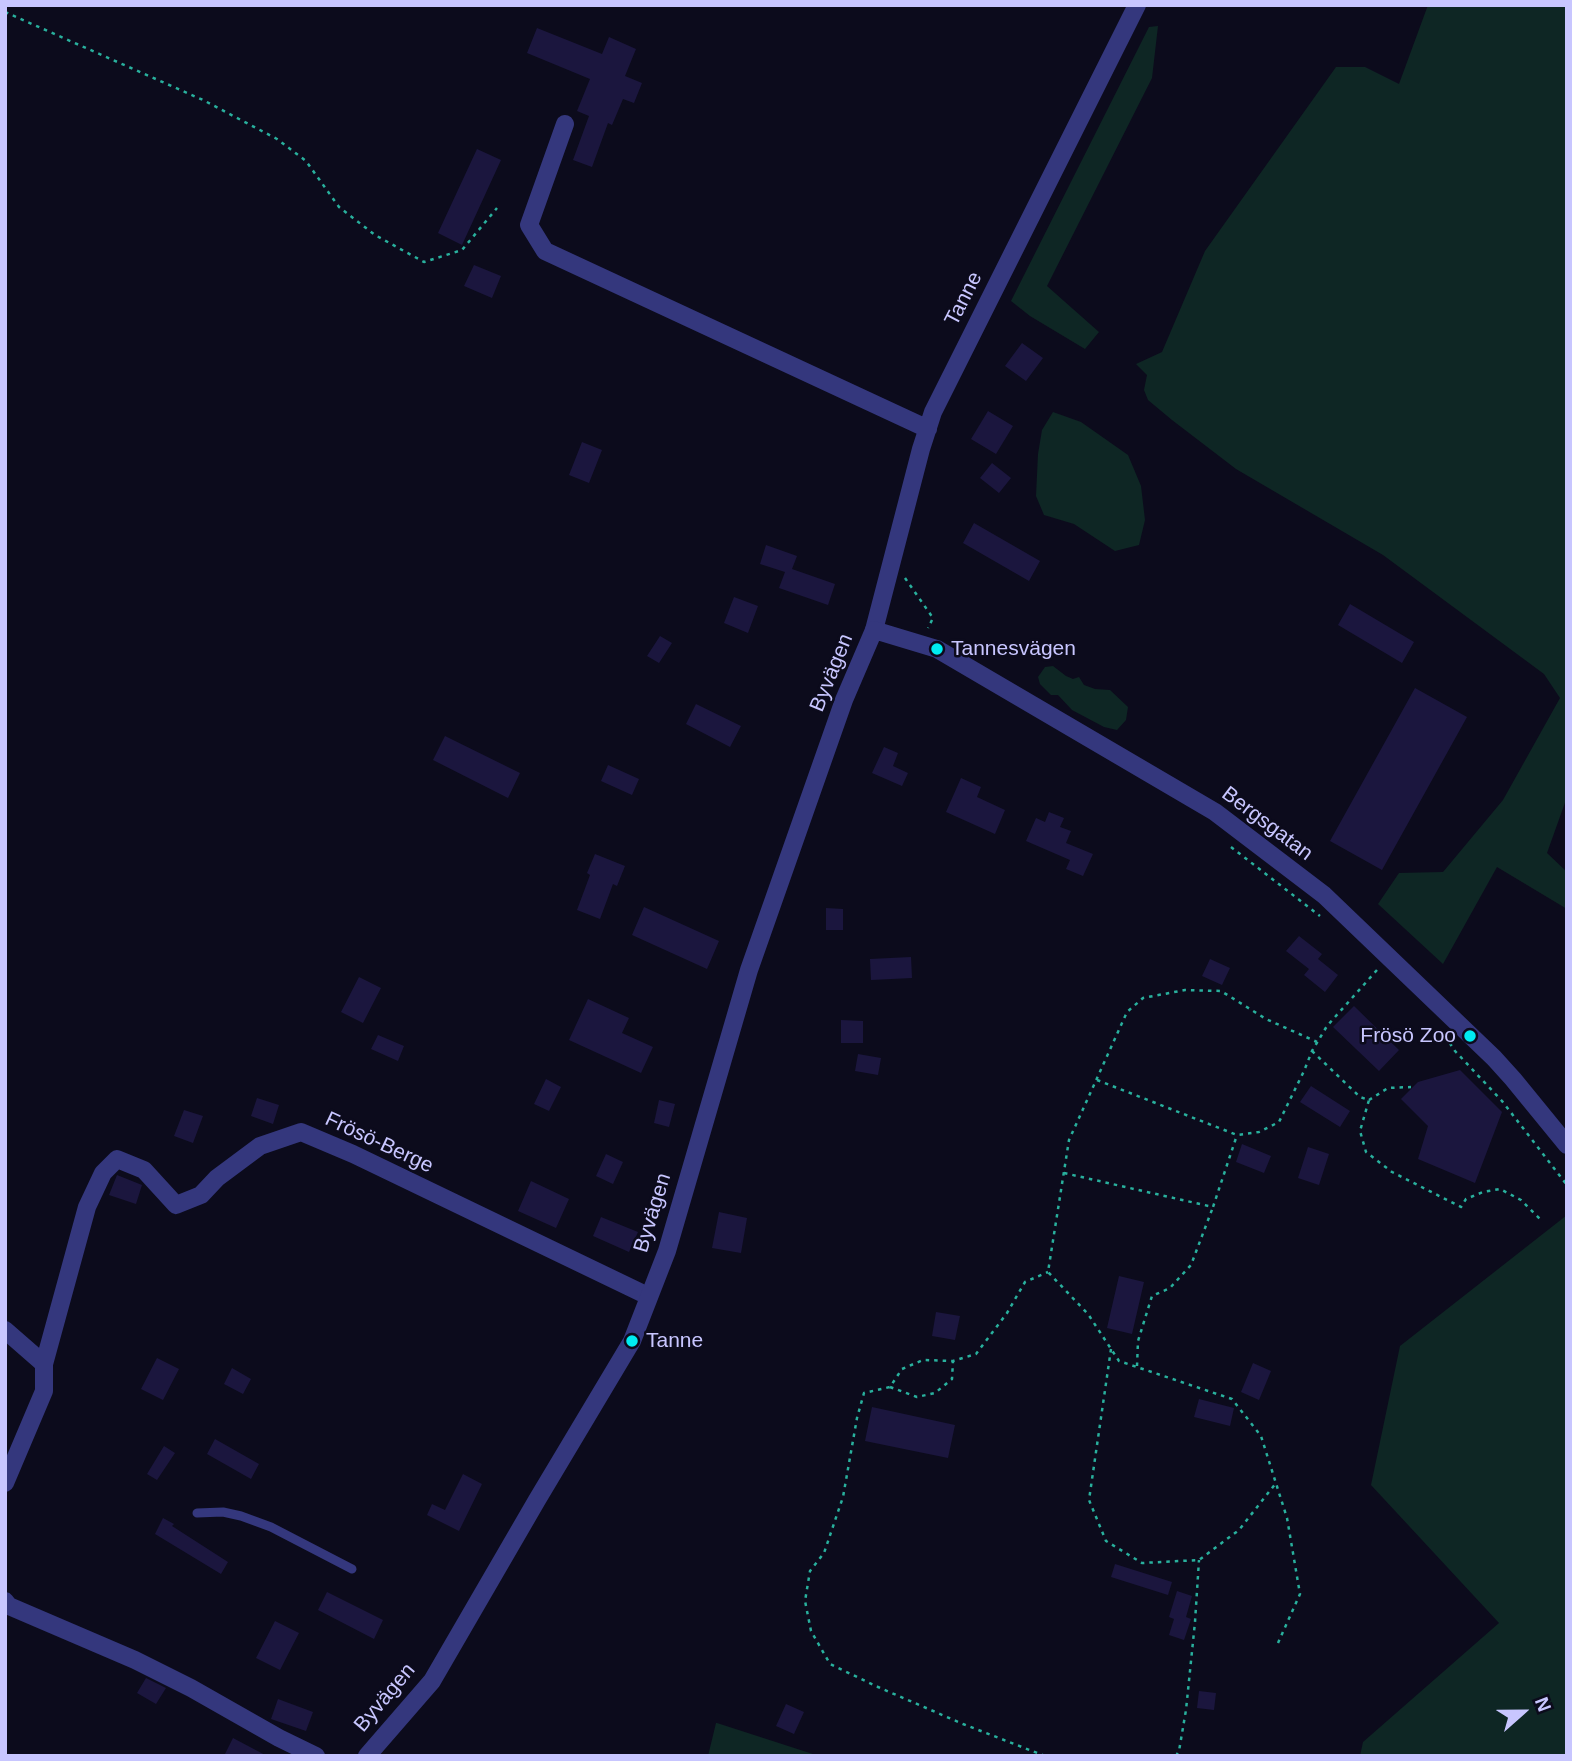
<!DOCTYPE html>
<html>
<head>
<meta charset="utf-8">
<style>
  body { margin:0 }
  #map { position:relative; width:1572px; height:1761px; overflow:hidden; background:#0c0b1c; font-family:Helvetica,sans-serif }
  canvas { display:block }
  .frame { position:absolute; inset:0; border:7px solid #c8c6ff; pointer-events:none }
  .north { position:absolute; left:1488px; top:1677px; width:70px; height:70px; -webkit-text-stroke:5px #0c0b1c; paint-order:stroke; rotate:69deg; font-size:19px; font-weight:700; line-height:28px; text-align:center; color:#c8c6ff }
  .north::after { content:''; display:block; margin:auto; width:24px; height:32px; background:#c8c6ff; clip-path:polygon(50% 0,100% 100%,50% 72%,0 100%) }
</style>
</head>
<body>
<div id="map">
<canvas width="1572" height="1761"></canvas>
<div class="frame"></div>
<div class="north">N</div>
</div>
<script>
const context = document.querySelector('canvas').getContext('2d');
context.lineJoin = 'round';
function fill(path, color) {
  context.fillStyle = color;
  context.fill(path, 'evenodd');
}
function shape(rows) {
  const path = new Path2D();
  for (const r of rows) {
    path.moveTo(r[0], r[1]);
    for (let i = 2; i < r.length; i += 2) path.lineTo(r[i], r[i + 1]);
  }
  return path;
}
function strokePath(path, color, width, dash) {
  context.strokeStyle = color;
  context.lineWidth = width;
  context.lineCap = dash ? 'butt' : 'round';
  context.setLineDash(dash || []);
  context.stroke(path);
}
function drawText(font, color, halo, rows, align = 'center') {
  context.font = font + ' Helvetica,sans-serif';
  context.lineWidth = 5;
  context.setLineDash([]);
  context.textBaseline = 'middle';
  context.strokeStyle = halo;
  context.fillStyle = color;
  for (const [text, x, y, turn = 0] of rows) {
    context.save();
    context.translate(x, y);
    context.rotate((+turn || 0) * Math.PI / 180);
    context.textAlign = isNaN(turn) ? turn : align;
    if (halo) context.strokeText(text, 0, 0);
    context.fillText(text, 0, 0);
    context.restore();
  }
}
const green = shape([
  [1428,5,1567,5,1567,797,1547,853,1567,872,1567,909,1497,867,1443,964,1378,904,1399,873,1443,872,1503,800,1560,698,1544,674,1383,555,1236,469,1172,420,1148,400,1144,390,1147,375,1136,364,1162,352,1205,251,1336,67,1365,67,1399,84],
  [1158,26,1152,78,1047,286,1099,332,1085,349,1030,316,1011,301,1149,27],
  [1053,412,1081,422,1128,455,1141,486,1145,520,1139,545,1115,551,1074,524,1044,515,1036,496,1038,454,1042,430],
  [1053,666,1066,676,1073,679,1079,677,1084,685,1095,689,1110,690,1128,707,1126,720,1117,730,1104,727,1072,710,1058,695,1051,695,1040,684,1038,677,1045,667],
  [1567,1215,1567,1756,1360,1756,1363,1742,1499,1623,1371,1485,1400,1346],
  [716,1723,717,1723,819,1756,708,1756]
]);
const building = shape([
  [537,28,602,54,609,37,636,49,625,76,642,83,634,103,623,99,612,125,608,123,592,167,573,160,589,116,577,111,590,79,527,53],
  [477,149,501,160,462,245,438,233],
  [474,265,501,276,492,298,464,286],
  [1022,343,1043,358,1026,381,1005,366],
  [988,411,1013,426,996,454,971,439],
  [582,442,602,450,589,483,569,475],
  [992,463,1011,478,999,493,980,478],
  [974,523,1040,561,1029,581,963,543],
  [766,545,797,556,792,569,835,584,828,605,779,588,785,572,760,564],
  [734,597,758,606,748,633,724,623],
  [1350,604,1414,642,1402,663,1338,625],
  [660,636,672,643,659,663,647,656],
  [1415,688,1467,717,1382,870,1330,841],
  [696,704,741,726,730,747,686,724],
  [445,736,520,773,508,798,433,760],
  [884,747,898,753,893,766,908,773,902,786,872,773],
  [608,765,639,779,632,795,601,781],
  [961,778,981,787,977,797,1005,810,995,834,946,812],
  [1049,812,1064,818,1060,827,1071,831,1066,843,1093,854,1083,876,1066,869,1070,860,1026,841,1036,818,1045,822],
  [595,854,625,866,617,886,613,884,600,919,577,910,590,875,587,873],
  [644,907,719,941,707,969,632,935],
  [826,908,843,909,843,930,826,930],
  [1299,936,1322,954,1318,959,1338,975,1325,992,1304,975,1309,969,1286,951],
  [911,957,912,978,871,980,870,959],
  [1210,959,1230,968,1222,985,1202,976],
  [359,977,381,988,363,1023,341,1012],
  [588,999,629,1018,622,1033,653,1047,641,1073,569,1040],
  [1354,1006,1399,1050,1379,1071,1333,1027],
  [841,1020,863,1021,863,1043,841,1043],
  [378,1035,404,1046,398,1061,371,1049],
  [858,1054,881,1058,878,1075,855,1071],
  [1460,1070,1502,1112,1475,1183,1418,1159,1428,1126,1401,1099,1418,1082],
  [546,1079,561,1087,549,1111,534,1104],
  [1311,1086,1350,1111,1340,1127,1300,1102],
  [257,1098,279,1105,273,1124,251,1116],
  [659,1100,675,1104,669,1127,654,1123],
  [184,1110,203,1116,193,1143,174,1136],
  [1242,1144,1271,1156,1264,1173,1236,1162],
  [1308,1147,1329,1154,1319,1185,1298,1178],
  [606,1154,623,1162,613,1184,596,1176],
  [117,1175,142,1185,136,1204,109,1195],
  [531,1181,569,1199,556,1228,518,1211],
  [719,1212,747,1218,741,1253,712,1248],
  [601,1217,638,1232,629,1252,593,1236],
  [1119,1276,1144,1282,1132,1334,1107,1328],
  [936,1312,960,1316,955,1340,932,1336],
  [157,1358,179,1369,163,1400,141,1389],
  [1253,1363,1271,1371,1259,1400,1241,1392],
  [232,1368,251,1379,243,1394,224,1384],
  [1199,1399,1234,1408,1230,1426,1194,1417],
  [872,1407,955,1425,948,1458,865,1441],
  [215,1439,259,1464,251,1479,207,1454],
  [164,1446,175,1453,157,1480,147,1474],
  [463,1474,482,1484,459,1531,427,1515,432,1504,445,1510],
  [163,1518,174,1524,172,1526,228,1562,221,1574,155,1534],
  [1115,1564,1172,1582,1168,1595,1111,1577],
  [1177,1591,1192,1596,1186,1617,1191,1619,1184,1640,1169,1635,1174,1619,1169,1617],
  [327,1592,383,1620,374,1639,318,1610],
  [275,1621,299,1633,280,1670,256,1658],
  [146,1678,166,1688,156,1704,137,1693],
  [1199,1691,1216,1693,1214,1710,1197,1708],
  [278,1699,313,1712,306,1731,271,1719],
  [786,1704,804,1712,794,1734,776,1726],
  [233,1738,267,1756,224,1756]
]);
const path = shape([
  [5,12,203,100,277,139,306,161,339,207,375,235,424,262,462,250,497,208],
  [905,578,933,618,928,628],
  [1231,847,1320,916],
  [1445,1036,1455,1051,1502,1101,1567,1185],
  [1312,1051,1360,1097,1369,1100,1360,1131,1366,1152,1392,1172,1461,1207,1466,1199,1483,1192,1500,1189,1521,1200,1541,1220],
  [1097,1080,1237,1135,1259,1132,1279,1122,1304,1071,1312,1051,1327,1026,1377,970],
  [1369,1100,1388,1088,1411,1087],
  [1064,1173,1213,1207,1237,1135],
  [1111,1349,1089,1500,1106,1541,1142,1563,1199,1560,1239,1530,1276,1483],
  [1137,1366,1138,1341,1152,1296,1170,1288,1191,1265,1213,1207],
  [890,1387,917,1397,935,1393,952,1379,953,1361],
  [1278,1643,1300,1594,1287,1518,1261,1436,1232,1399,1119,1361,1088,1314,1048,1272,1069,1140,1127,1012,1143,998,1185,990,1221,991,1266,1019,1317,1042],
  [1045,1756,963,1724,878,1687,830,1664,811,1631,805,1601,810,1571,824,1553,843,1497,857,1418,864,1393,890,1387,902,1369,923,1360,953,1361,976,1354,1007,1313,1025,1282,1048,1272],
  [1176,1756,1179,1751,1186,1710,1195,1622,1199,1560]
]);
const service = shape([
  [197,1513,223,1512,241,1516,271,1527,352,1569]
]);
const minor = shape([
  [565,124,529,225,545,251,928,429],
  [874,630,921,449,933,412,1137,5],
  [5,1330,44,1364,44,1391,5,1483],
  [44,1364,87,1207,103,1173,117,1159,144,1170,176,1205,201,1195,217,1178,260,1146,301,1132,353,1154,648,1296],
  [5,1601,9,1606,135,1660,191,1688,279,1738,316,1756]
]);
const tertiary = shape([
  [367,1756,432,1681,537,1500,632,1341,667,1251,749,970,844,700,874,630,937,649,1215,812,1324,895,1494,1058,1513,1079,1567,1145]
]);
const markers = [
  [937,649,7,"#00ebf1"],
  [1470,1036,7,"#00ebf1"],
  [632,1341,7,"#00ebf1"]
];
const streetNames = [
  ["Tanne",964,299,-63],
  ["Byvägen",832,673,-68],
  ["Bergsgatan",1267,824,37],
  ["Frösö-Berge",379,1143,25],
  ["Byvägen",653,1213,-73],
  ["Byvägen",385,1698,-50]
];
const poiNames = [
  ["Tannesvägen",951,649],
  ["Frösö Zoo",1456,1036,"right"],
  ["Tanne",646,1341]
];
fill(green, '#0e2624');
fill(building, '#1b163e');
strokePath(path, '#29b09d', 2.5, [3.5, 5]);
strokePath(service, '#34377d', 9);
strokePath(minor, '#34377d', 18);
strokePath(tertiary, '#34377d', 18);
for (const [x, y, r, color] of markers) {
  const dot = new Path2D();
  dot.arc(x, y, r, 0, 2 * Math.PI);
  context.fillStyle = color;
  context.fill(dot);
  strokePath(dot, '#0c0b1c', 2.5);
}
drawText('21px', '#c8c6ff', '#0c0b1c', streetNames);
drawText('21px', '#c8c6ff', '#0c0b1c', poiNames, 'left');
</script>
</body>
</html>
